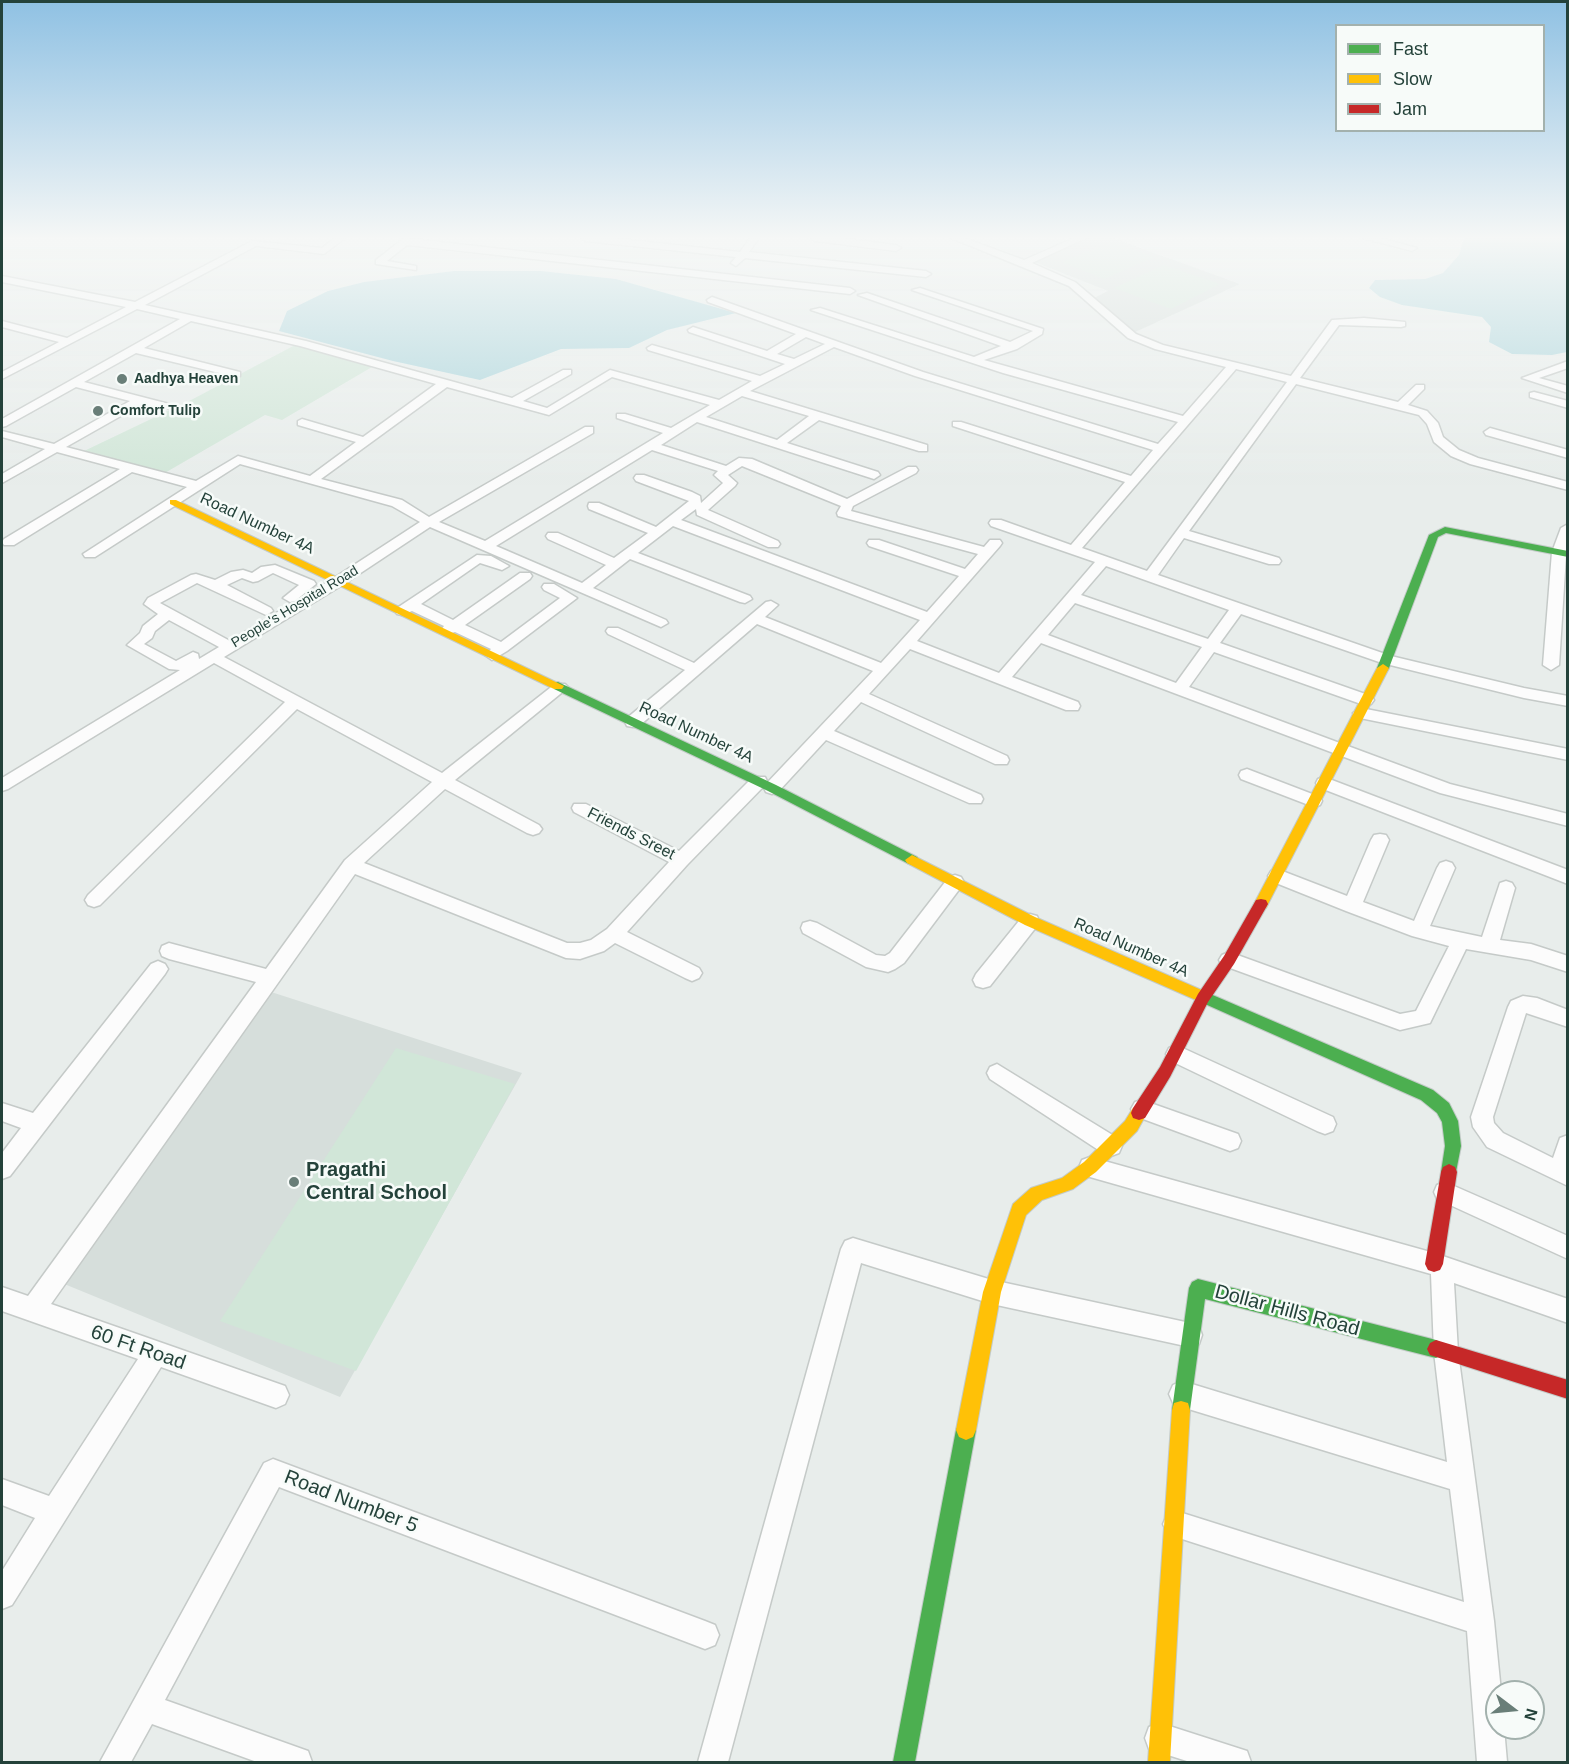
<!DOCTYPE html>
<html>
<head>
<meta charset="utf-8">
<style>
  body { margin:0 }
  #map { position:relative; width:1569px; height:1764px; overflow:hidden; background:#e8edeb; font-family:Arial,sans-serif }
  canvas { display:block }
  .frame { position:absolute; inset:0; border:3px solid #24423a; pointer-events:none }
  .legend { position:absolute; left:1335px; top:24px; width:210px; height:108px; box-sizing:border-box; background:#f7fbf9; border:2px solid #a3b1ad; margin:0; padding:8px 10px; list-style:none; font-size:18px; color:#24423a }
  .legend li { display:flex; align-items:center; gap:12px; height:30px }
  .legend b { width:30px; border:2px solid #a3b1ad }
  .north { position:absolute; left:1485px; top:1680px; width:60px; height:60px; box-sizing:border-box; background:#f7fbf9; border:2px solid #a3b1ad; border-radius:50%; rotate:106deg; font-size:16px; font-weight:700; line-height:24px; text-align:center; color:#24423a }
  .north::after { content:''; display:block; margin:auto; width:21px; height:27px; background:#697e78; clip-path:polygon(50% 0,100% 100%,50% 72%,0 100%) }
</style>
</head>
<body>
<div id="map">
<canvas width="1569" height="1764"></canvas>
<div class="frame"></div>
<ul class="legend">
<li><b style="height:8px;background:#4caf50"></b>Fast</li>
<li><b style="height:8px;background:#ffc107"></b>Slow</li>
<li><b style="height:8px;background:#c62828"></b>Jam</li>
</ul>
<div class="north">N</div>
</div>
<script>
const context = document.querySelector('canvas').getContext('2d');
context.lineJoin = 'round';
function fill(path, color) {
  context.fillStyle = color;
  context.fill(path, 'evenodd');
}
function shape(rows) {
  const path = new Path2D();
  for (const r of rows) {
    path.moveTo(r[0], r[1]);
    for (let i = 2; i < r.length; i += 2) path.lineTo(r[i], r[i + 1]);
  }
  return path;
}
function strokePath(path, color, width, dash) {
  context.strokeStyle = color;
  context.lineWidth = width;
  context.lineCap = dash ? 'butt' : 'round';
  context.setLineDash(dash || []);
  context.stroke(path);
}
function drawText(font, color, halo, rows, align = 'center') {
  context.font = font + ' Arial,sans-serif';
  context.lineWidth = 5;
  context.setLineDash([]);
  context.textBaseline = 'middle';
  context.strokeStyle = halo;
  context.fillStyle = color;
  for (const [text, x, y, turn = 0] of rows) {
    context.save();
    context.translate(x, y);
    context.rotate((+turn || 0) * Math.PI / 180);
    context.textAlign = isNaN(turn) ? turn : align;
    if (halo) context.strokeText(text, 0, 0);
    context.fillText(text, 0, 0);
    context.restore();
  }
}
const built = shape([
  [1089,238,1113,238,1240,284,1133,333,1092,299,1108,291,1032,261],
  [265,990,522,1073,340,1397,57,1281]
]);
const green = shape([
  [1112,242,1154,257,1104,279,1062,262],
  [1164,265,1220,284,1171,309,1114,288],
  [295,345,372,367,282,420,265,415,163,474,84,451,193,399],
  [396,1048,515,1084,356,1371,220,1321]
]);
const water = shape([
  [1464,238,1567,238,1567,352,1552,355,1512,354,1489,342,1491,327,1482,317,1402,305,1380,297,1369,288,1375,280,1425,279,1443,273,1459,255],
  [454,271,541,271,616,279,736,313,667,330,629,348,561,349,480,380,393,361,279,331,287,311,328,291,364,282]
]);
const street = shape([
  [335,238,345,238,324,254,256,246,145,305,306,341,512,398,563,370,571,370,571,374,523,401,547,408,610,370,719,400,752,381,648,350,647,348,652,345,760,376,785,364,689,332,688,330,693,327,767,351,796,334,708,302,707,300,712,297,923,372,1158,444,1178,422,1003,373,811,310,820,308,974,357,1001,346,858,295,867,293,1010,342,1033,331,912,290,920,288,1043,329,1042,334,1017,349,984,360,1183,416,1226,367,1155,349,1128,338,1069,286,951,238,964,238,1024,260,1074,238,1086,238,1032,263,1075,282,1136,334,1163,345,1291,376,1332,320,1364,318,1405,322,1405,326,1401,327,1339,325,1300,378,1398,402,1416,385,1424,385,1424,389,1408,405,1427,411,1438,423,1443,437,1459,450,1478,458,1568,482,1568,490,1470,464,1451,456,1434,442,1427,424,1419,415,1296,384,1189,531,1279,558,1281,561,1279,564,1269,564,1184,538,1158,575,1391,656,1524,688,1568,696,1568,706,1524,698,1382,663,1241,614,1220,643,1371,696,1374,700,1371,704,1361,704,1214,652,1189,687,1450,784,1568,814,1568,826,1440,793,1041,643,1012,677,1078,702,1080,706,1078,710,1066,710,910,649,869,694,1007,756,1009,760,1007,764,995,764,861,702,834,731,981,795,983,799,981,803,969,803,826,740,778,792,772,794,766,792,764,788,766,784,873,671,757,624,639,726,633,727,627,726,625,722,627,718,685,670,608,634,606,631,608,628,618,628,694,663,766,602,771,601,778,605,765,617,881,663,920,620,673,526,638,553,750,596,752,599,745,603,740,602,630,559,593,588,666,620,668,623,661,627,430,527,344,584,224,657,442,773,555,684,565,684,568,687,565,690,455,780,539,825,542,829,539,833,533,835,527,833,445,789,364,863,567,943,580,943,591,940,607,929,669,862,574,812,572,808,574,804,586,804,679,851,753,777,765,777,767,781,765,785,687,865,627,932,699,968,702,973,699,978,692,981,685,978,615,943,604,951,580,959,566,958,355,874,51,1304,285,1386,289,1395,285,1404,276,1408,161,1367,12,1605,2,1609,2,1571,35,1518,2,1505,2,1479,49,1496,138,1359,2,1311,2,1287,28,1296,256,982,169,959,162,956,160,951,162,946,169,943,266,969,345,860,432,782,297,709,100,905,94,907,88,905,85,900,88,895,285,702,214,663,8,789,2,791,2,778,180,670,169,669,127,645,140,633,143,626,158,614,144,604,148,598,191,575,196,574,215,580,231,572,243,570,252,573,261,567,275,565,314,581,316,584,295,601,290,602,283,598,299,585,273,573,258,581,253,582,242,578,227,585,271,608,273,611,266,615,197,583,160,603,230,641,334,578,420,522,392,506,240,464,95,557,85,557,83,554,187,487,132,472,14,545,4,545,2,542,4,539,120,469,57,452,2,483,2,474,45,449,2,437,2,431,54,444,130,401,76,387,6,426,2,427,2,419,180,319,137,309,2,379,2,372,59,342,2,327,2,321,67,338,126,307,2,282,2,276,135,302,252,241,322,248,335,238],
  [191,321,300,346,436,384,363,437,302,419,298,421,298,425,356,442,310,476,238,456,196,481,66,447,142,404,173,409,173,405,84,382,136,353,236,377,240,376,240,372,144,348,191,321],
  [806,337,825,344,794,359,777,354,806,337],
  [834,347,915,376,1153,450,1131,476,961,422,953,422,953,426,1125,482,1071,545,1001,520,991,520,989,523,991,526,1095,562,999,673,917,641,1000,546,1002,543,1000,540,990,540,984,547,851,511,853,506,916,473,918,470,916,467,908,467,847,499,752,459,739,458,726,466,661,445,697,422,874,479,880,475,878,472,787,443,819,420,919,451,927,451,927,445,750,391,834,347],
  [1236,369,1287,382,1147,571,1082,548,1236,369],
  [612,377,710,405,671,428,625,414,617,414,617,418,663,433,485,541,439,522,593,433,593,427,585,427,429,517,402,500,321,479,447,387,549,415,612,377],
  [742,396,809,416,777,440,706,417,742,396],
  [652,450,718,471,714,475,723,483,701,503,700,496,692,492,644,475,636,475,634,478,636,481,689,501,656,527,599,503,589,503,588,506,589,509,648,533,614,558,558,533,548,533,546,536,548,539,606,565,582,583,496,546,652,450],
  [742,466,841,506,837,513,838,516,978,554,965,569,879,540,869,540,867,543,869,546,959,576,927,612,681,520,696,509,697,515,768,547,778,547,780,544,778,541,708,510,735,486,737,483,728,475,742,466],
  [1106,566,1229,610,1208,639,1081,595,1106,566],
  [1075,603,1202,647,1176,683,1048,635,1075,603],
  [169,620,219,647,199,659,198,654,193,652,176,661,144,644,152,638,155,631,169,620],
  [404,238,850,288,855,291,850,294,407,245,387,261,416,266,416,270,376,264,376,260,404,238],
  [581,238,612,238,740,252,750,238,759,238,749,252,926,271,931,274,926,277,745,258,736,266,731,263,736,257,585,241,581,238],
  [811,238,839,238,896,245,901,248,896,251,815,241,811,238],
  [1363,238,1380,238,1417,248,1412,251,1363,238],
  [1568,361,1568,368,1539,378,1568,386,1568,393,1522,378,1568,361],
  [1534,392,1568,401,1568,408,1530,397,1530,393,1534,392],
  [1490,428,1568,450,1568,458,1486,435,1484,432,1490,428],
  [1568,524,1559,665,1551,670,1543,665,1552,552,1561,528,1568,524],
  [477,555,491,556,509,566,502,570,480,563,421,604,453,620,520,573,530,573,532,576,530,579,465,625,501,642,560,598,544,590,542,587,544,584,554,584,577,598,507,651,492,660,485,655,491,649,455,632,448,634,443,633,441,630,444,626,412,611,402,615,397,614,395,611,397,608,477,555],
  [1361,708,1568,749,1568,760,1355,717,1353,713,1361,708],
  [1247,769,1320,797,1322,801,1320,805,1314,807,1241,779,1239,775,1241,771,1247,769],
  [1324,777,1568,870,1568,884,1318,787,1316,783,1318,779,1324,777],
  [1380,834,1386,835,1389,840,1363,902,1414,921,1437,868,1440,863,1446,861,1452,863,1455,868,1430,926,1482,937,1500,883,1506,881,1512,883,1515,888,1500,940,1531,944,1568,956,1568,972,1531,960,1466,949,1430,1023,1400,1030,1222,965,1219,960,1222,955,1229,952,1400,1014,1416,1011,1449,946,1412,936,1346,911,1271,881,1268,876,1271,871,1277,869,1347,896,1371,840,1374,835,1380,834],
  [955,875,961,877,964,882,961,887,904,963,895,969,888,972,866,967,803,933,801,928,803,923,810,921,817,923,876,955,885,956,890,953,949,877,955,875],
  [1030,914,1037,916,1039,921,1037,926,990,986,983,988,976,986,973,980,976,974,1023,916,1030,914],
  [158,961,165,964,168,969,165,974,10,1176,2,1179,2,1153,21,1128,2,1121,2,1103,33,1113,151,964,158,961],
  [1523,996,1537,998,1568,1010,1568,1027,1526,1013,1493,1117,1494,1123,1503,1133,1553,1158,1560,1138,1568,1135,1568,1186,1487,1147,1473,1127,1471,1117,1508,1007,1511,1001,1523,996],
  [1176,1045,1333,1117,1336,1124,1333,1131,1325,1134,1317,1131,1169,1060,1166,1054,1169,1048,1176,1045],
  [997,1064,1119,1139,1122,1146,1119,1153,1111,1156,1103,1153,990,1079,987,1073,990,1067,997,1064],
  [1142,1100,1238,1134,1241,1141,1238,1148,1230,1151,1135,1116,1131,1109,1135,1102,1142,1100],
  [1090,1157,1434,1253,1568,1299,1568,1323,1454,1283,1458,1352,1494,1621,1501,1692,1497,1692,1497,1728,1504,1728,1507,1762,1477,1762,1467,1631,1176,1537,1167,1533,1163,1524,1167,1515,1176,1511,1464,1602,1450,1489,1182,1407,1173,1403,1169,1394,1173,1385,1182,1381,1447,1462,1434,1352,1431,1274,1090,1177,1082,1174,1079,1167,1082,1160,1090,1157],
  [1445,1182,1568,1236,1568,1259,1437,1199,1434,1192,1437,1185,1445,1182],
  [853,1238,992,1280,1190,1323,1199,1326,1202,1335,1199,1344,1190,1347,992,1304,861,1263,728,1762,698,1762,841,1249,845,1241,853,1238],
  [273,1459,705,1621,715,1625,719,1635,715,1645,705,1649,279,1487,165,1700,308,1751,312,1762,257,1762,152,1724,131,1762,100,1762,264,1463,273,1459],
  [1160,1723,1247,1751,1251,1762,1190,1762,1149,1749,1145,1738,1149,1727,1160,1723]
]);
const fast = shape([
  [1445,527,1568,551,1568,557,1446,533,1438,537,1389,668,1387,671,1379,671,1377,668,1429,535,1445,527],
  [558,682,776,785,917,857,919,860,912,865,907,863,768,791,554,689,554,683,558,682],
  [1201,990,1433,1090,1449,1103,1458,1121,1461,1146,1455,1177,1449,1180,1443,1177,1441,1172,1445,1146,1442,1122,1437,1113,1421,1100,1196,1000,1194,996,1196,992,1201,990],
  [1198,1279,1436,1340,1442,1343,1445,1349,1442,1355,1436,1358,1205,1299,1190,1410,1188,1417,1181,1419,1174,1417,1172,1410,1189,1288,1192,1282,1198,1279],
  [966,1420,973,1423,976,1430,915,1762,893,1762,956,1430,959,1423,966,1420]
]);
const slow = shape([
  [170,500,176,500,564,686,562,689,554,689,170,504,170,500],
  [1383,664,1389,668,1268,904,1266,908,1261,909,1256,908,1254,904,1377,668,1383,664],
  [912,855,1035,917,1206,992,1208,996,1206,1000,1201,1002,1196,1000,1025,925,907,863,905,860,912,855],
  [1139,1106,1145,1108,1147,1113,1137,1131,1096,1172,1073,1189,1042,1200,1026,1215,1001,1292,976,1430,973,1437,966,1440,959,1437,956,1430,983,1292,1013,1204,1031,1188,1062,1178,1084,1162,1125,1121,1133,1108,1139,1106],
  [1181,1401,1188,1403,1190,1410,1170,1762,1148,1762,1172,1410,1174,1403,1181,1401]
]);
const jam = shape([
  [1261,899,1266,900,1268,904,1234,964,1208,1002,1170,1077,1145,1118,1139,1120,1133,1118,1131,1113,1133,1108,1160,1067,1198,994,1224,956,1256,900,1261,899],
  [1449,1164,1455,1167,1457,1172,1443,1264,1440,1270,1434,1272,1428,1270,1425,1264,1441,1172,1443,1167,1449,1164],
  [1436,1340,1568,1380,1568,1399,1430,1355,1427,1349,1430,1343,1436,1340]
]);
const markers = [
  [122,379,6,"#697e78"],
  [98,411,6,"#697e78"],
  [294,1182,6,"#697e78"]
];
const farPoinames = [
  ["Aadhya Heaven",134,379],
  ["Comfort Tulip",110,411]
];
const farStreetnames = [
  ["People's Hospital Road",295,607,-31]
];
const streetNames = [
  ["Road Number 4A",257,524,25],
  ["Road Number 4A",696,733,25],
  ["Friends Sreet",631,834,27],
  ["Road Number 4A",1131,948,24]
];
const nearPoinames = [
  ["Pragathi",306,1170],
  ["Central School",306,1193]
];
const nearStreetnames = [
  ["Dollar Hills Road",1287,1311,15],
  ["60 Ft Road",138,1348,19],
  ["Road Number 5",351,1502,21]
];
fill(built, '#d6dedb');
fill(green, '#d1e6d8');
fill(water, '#a9d4db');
strokePath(street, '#c5cac8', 3);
strokePath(fast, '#c3cbc8', 2);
strokePath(slow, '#c3cbc8', 2);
strokePath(jam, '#c3cbc8', 2);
fill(street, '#fcfcfc');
fill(fast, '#4caf50');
fill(slow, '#ffc107');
fill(jam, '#c62828');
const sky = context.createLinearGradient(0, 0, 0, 485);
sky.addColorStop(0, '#8fc1e3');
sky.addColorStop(0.49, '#f5f7f6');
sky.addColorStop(1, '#f5f7f600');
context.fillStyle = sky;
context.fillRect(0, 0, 1569, 485);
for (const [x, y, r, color] of markers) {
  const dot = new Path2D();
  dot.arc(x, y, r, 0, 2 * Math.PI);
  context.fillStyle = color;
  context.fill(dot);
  strokePath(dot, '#f7fbf9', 2);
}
drawText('bold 14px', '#24423a', '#f7fbf9', farPoinames, 'left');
drawText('14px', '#24423a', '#f7fbf9', farStreetnames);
drawText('16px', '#24423a', '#f7fbf9', streetNames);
drawText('bold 20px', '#24423a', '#f7fbf9', nearPoinames, 'left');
drawText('20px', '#24423a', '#f7fbf9', nearStreetnames);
</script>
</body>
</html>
